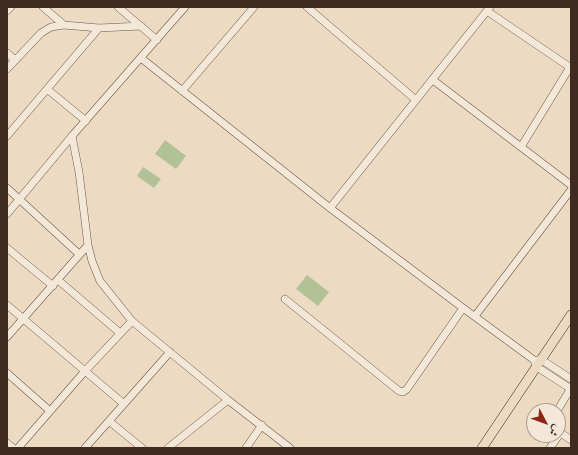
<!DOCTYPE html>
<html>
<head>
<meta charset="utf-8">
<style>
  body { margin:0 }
  #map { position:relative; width:578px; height:455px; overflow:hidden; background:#ecdac2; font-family:"IM FELL Great Primer",Amiri,serif }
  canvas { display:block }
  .frame { position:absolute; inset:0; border:8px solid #402b20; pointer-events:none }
  .north { position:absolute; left:526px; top:403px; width:40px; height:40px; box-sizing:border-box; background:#f3e7d7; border:1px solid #ab9c8e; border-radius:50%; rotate:131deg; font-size:11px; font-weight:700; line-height:16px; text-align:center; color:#402b20 }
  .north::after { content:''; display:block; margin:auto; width:14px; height:18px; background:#8f2418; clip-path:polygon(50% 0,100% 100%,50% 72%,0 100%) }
</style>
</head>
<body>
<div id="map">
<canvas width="578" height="455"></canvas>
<div class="frame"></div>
<div class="north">ش</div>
</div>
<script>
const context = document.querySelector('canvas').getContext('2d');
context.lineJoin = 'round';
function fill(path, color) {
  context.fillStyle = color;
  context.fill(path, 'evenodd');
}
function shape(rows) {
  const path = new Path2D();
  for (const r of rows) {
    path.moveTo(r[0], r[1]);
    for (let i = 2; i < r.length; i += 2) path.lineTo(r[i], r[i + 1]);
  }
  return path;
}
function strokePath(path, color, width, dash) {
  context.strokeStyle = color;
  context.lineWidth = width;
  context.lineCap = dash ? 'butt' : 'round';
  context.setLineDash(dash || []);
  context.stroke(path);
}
const green = shape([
  [165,140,186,156,176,169,155,154],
  [143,167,161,179,154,188,137,176],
  [307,275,329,292,318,306,296,289]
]);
const minor = shape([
  [43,7,64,25],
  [118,7,157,40],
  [307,7,416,100],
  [7,11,11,7],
  [487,11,571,68],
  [7,53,15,60],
  [141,58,330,208,463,308,534,360,537,367,571,389],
  [7,69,41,33,51,27,64,25,99,28,141,26],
  [433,80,571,185],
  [47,89,86,121],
  [182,91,254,7],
  [7,136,99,28],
  [72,136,79,172,88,245,92,261,100,281,132,321,228,400,290,448],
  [521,147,570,67],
  [7,188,79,254],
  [330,208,490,7],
  [7,214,72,136,185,7],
  [7,248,53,286],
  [58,280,120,333],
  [285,299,399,391,403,392,407,389,463,308],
  [7,305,124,404],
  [475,316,571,190],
  [7,337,88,245],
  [537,360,542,360,571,379],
  [7,373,50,411],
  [557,411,571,388],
  [109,421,142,448],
  [558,431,571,440],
  [7,443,13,448],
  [18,448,85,371,132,321],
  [85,448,170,352],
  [168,448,228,400],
  [246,448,262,425],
  [550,448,561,432]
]);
const major = shape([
  [482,448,571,315]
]);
fill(green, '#b3c197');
strokePath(minor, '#6b5748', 8);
strokePath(major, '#402b20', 10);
strokePath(minor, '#f3e7d7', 7);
strokePath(major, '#ecdac2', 9);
</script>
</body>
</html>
